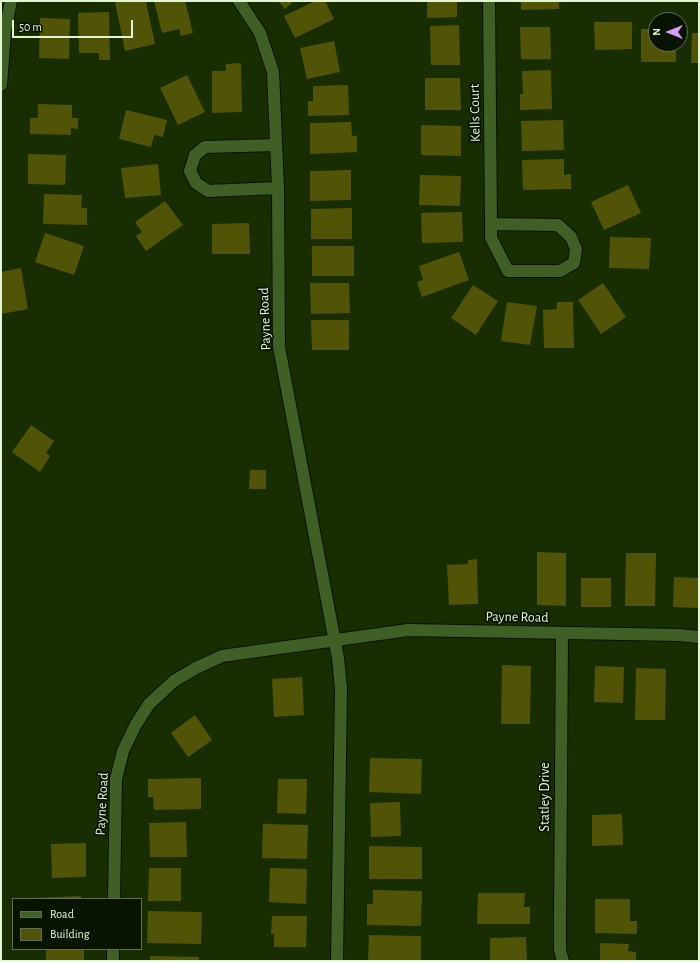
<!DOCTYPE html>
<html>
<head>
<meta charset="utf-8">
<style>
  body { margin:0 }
  #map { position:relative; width:700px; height:962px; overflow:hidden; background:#182e01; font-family:"Alegreya Sans",sans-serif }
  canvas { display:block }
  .frame { position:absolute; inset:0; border:2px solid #e2f5d5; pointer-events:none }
  .legend { position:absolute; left:12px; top:898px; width:130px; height:52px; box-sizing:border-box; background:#081400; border:1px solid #5f6e55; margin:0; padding:5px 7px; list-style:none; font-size:12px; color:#e2f5d5 }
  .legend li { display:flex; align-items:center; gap:8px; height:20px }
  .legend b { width:20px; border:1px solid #5f6e55 }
  .north { position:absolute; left:648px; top:12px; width:40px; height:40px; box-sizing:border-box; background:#081400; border:1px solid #5f6e55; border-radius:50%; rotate:270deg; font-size:11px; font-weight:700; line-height:16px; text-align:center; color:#e2f5d5 }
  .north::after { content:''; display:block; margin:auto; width:14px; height:18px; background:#d79bf9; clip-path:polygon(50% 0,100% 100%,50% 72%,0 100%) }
  .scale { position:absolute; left:12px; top:20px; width:121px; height:18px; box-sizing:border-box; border:2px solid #e2f5d5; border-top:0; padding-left:5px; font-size:12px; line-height:14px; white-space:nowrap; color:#e2f5d5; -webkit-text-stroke:3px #081400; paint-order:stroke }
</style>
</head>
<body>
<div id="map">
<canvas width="700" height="962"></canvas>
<div class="frame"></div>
<ul class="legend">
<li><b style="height:5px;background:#405f25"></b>Road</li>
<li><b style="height:11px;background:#515407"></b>Building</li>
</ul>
<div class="north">N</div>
<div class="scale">50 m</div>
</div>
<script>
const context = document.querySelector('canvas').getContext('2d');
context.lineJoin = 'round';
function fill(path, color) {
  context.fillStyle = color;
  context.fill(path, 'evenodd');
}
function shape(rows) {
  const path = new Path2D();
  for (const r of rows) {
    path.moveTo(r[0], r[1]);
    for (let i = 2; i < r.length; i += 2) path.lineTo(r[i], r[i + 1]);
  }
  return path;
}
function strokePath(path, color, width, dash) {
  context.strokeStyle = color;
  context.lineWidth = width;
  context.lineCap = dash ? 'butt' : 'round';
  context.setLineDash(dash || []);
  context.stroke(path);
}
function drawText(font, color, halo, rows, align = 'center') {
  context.font = font + ' "Alegreya Sans",sans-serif';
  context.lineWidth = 3.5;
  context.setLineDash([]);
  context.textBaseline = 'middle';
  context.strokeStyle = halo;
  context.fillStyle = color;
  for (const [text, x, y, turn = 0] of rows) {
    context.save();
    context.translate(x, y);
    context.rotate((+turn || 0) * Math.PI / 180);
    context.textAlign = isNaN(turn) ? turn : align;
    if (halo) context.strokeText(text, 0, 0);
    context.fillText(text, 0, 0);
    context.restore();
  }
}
const building = shape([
  [122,1,146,1,155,44,125,51,115,2],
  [154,1,185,1,193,33,181,36,179,29,162,33],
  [278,1,294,1,285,9],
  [315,1,325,1,334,19,295,38,284,16],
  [427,1,457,1,457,17,427,18],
  [521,1,559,1,559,9,521,10],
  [109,12,110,60,99,60,99,53,79,53,78,13],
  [40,18,70,19,69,59,39,58],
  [594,22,632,22,632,49,595,50],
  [459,25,460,65,431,65,430,26],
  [520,27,550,27,551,59,521,59],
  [641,29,656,29,656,44,676,44,676,62,641,62],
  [692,33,699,33,699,63,691,63],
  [334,41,340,72,307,79,300,48],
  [241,63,242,112,212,113,212,71,226,71,226,64],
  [551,70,552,109,520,110,520,94,523,94,522,71],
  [187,75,205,112,178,125,160,88],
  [425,78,460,78,461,110,425,110],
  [348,85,349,115,308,116,308,101,313,101,313,86],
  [38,104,72,105,72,118,78,118,78,129,71,128,71,135,30,134,30,118,38,118],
  [126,110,167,120,163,137,154,135,151,147,119,139],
  [563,120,564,150,522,151,521,121],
  [351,122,352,136,357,136,357,152,310,154,310,123],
  [421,125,461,126,461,156,421,155],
  [28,154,66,155,65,185,28,184],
  [564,159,564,175,571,174,571,189,523,190,522,160],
  [158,164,161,195,125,198,121,168],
  [351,170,351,200,310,201,310,171],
  [420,175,461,176,460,206,419,205],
  [628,185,641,213,604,230,591,202],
  [44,194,82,195,81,208,87,208,87,225,43,224],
  [165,201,183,225,146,251,136,236,142,232,135,222],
  [352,208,352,239,311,239,311,209],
  [462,212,463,242,422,243,421,213],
  [249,223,250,254,212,254,212,224],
  [45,233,84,246,74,275,35,262],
  [610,237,651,238,649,269,609,268],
  [312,246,354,246,354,276,312,276],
  [459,252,469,280,422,297,417,282,423,280,419,266],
  [21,268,28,309,1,314,1,272],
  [310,283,349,283,350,313,311,314],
  [603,283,626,317,601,334,578,300],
  [473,285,498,301,476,335,451,318],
  [507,302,537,306,530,345,501,341],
  [557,302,573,302,574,348,544,348,543,310,557,309],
  [311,320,349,320,349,350,312,350],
  [31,425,54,441,46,453,50,456,40,472,12,452],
  [250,470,266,470,266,489,249,489],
  [537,552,566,553,566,606,537,605],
  [626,553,656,553,655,606,625,606],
  [477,559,478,604,449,605,447,565,468,564,468,560],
  [674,577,699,578,699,608,673,607],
  [581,578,611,578,611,607,581,607],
  [502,665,531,666,530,724,501,724],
  [595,666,624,667,623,703,594,702],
  [636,668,666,669,665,720,635,720],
  [302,677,304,715,274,717,272,679],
  [195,715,212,740,188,757,171,733],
  [370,758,422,759,421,794,369,792],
  [201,778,201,809,154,810,153,797,148,797,148,779],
  [278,779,307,779,306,814,277,813],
  [400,802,401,836,371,837,370,803],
  [622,814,623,845,592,846,592,815],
  [186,822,187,857,150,857,149,823],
  [263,824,308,825,307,859,262,858],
  [86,843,86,877,52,878,51,844],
  [369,846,422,847,422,879,369,879],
  [149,868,181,868,181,901,148,901],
  [270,868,307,869,306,904,269,902],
  [373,890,422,891,421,926,367,925,367,904,373,904],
  [478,893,525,893,524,907,530,907,530,924,477,924],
  [81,896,81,899,32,899,32,898],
  [595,899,630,899,630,921,637,921,637,934,595,933],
  [148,911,202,912,201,944,147,943],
  [272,916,307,916,306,947,274,947,274,934,271,934],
  [369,935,421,936,421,961,368,961],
  [526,937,527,961,490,961,490,938],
  [600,943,629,944,628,951,636,952,636,961,600,961],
  [46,949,84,949,84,961,46,961],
  [150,956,199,957,199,961,150,961]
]);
const minor = shape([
  [239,1,260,33,273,72,278,188,279,347,338,658,341,689,337,961],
  [489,1,491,224,491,238,508,271,560,271,574,263,576,249,571,237,558,225,491,224],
  [1,85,5,31,11,1],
  [276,145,205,147,195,155,190,171,196,183,208,191,278,188],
  [562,633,560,921,560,950,563,961],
  [114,899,116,779,123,751,135,726,149,704,174,681,196,668,222,656,408,630,679,635,699,637],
  [113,961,113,949]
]);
const streetNames = [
  ["Kells Court",475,113,-91],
  ["Payne Road",265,319,-92],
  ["Payne Road",517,617,1],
  ["Statley Drive",545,797,-90],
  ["Payne Road",102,804,-87]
];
fill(building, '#515407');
strokePath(minor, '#061400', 14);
strokePath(minor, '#405f25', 12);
drawText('14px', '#e2f5d5', '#081400', streetNames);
</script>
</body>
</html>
